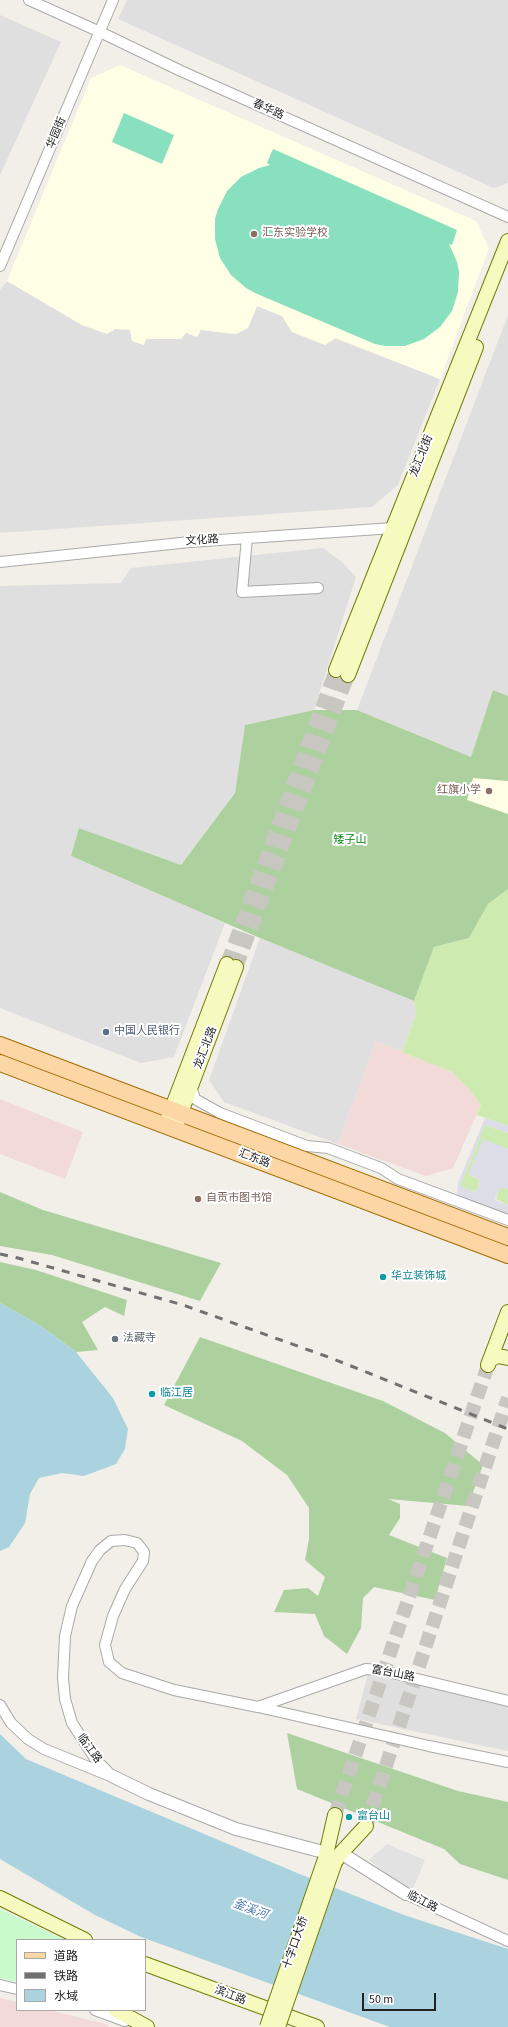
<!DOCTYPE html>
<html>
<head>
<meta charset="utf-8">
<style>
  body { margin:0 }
  #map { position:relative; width:508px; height:2027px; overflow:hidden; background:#f2efe9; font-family:"Source Sans 3","Noto Sans SC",sans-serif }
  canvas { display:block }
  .legend { position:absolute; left:16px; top:1939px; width:130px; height:72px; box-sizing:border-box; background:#fff; border:1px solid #a7a7a7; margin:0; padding:5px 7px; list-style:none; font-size:12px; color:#222 }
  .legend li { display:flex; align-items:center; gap:8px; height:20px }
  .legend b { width:20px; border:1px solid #a7a7a7 }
  .scale { position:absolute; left:362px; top:1993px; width:74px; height:18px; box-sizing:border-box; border:2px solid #222; border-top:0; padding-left:5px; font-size:12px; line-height:14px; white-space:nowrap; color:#222; -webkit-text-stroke:3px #fff; paint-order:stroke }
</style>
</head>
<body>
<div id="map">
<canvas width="508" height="2027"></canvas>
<ul class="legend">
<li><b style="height:5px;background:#fcd6a4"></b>道路</li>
<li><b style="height:5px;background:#707070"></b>铁路</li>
<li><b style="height:11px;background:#aad3df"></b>水域</li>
</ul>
<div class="scale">50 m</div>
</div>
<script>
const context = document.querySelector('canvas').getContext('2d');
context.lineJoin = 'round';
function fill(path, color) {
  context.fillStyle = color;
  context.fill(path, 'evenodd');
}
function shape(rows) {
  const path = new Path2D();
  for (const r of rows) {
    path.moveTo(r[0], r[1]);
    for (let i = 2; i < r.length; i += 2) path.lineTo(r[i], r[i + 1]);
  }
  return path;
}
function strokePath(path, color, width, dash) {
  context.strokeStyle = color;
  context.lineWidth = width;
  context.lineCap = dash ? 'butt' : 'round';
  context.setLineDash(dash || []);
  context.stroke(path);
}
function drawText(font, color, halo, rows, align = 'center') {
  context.font = font + ' "Source Sans 3","Noto Sans SC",sans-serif';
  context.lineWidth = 4;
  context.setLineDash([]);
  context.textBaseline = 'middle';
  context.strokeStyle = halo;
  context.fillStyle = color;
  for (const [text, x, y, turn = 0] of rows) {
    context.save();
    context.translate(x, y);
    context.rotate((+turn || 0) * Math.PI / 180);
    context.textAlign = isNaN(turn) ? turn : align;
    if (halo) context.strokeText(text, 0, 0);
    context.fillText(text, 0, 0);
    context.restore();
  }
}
const residential = shape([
  [127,0,508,0,508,183,494,188,118,19],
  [0,15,61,42,0,175],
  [7,281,82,325,130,330,143,345,146,339,181,339,186,333,201,330,236,334,248,328,257,306,282,316,292,332,325,345,335,338,440,379,398,485,372,507,0,533,0,290],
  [508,315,508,696,493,690,471,757,357,710],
  [323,548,342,562,356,577,314,710,245,725,235,793,181,865,79,828,71,856,225,923,174,1057,141,1063,0,1008,0,586,121,583,131,568],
  [260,938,414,1001,416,1015,402,1052,376,1041,338,1144,224,1102,209,1080],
  [368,1674,508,1705,508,1751,356,1719]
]);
const commercial = shape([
  [376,1041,452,1072,467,1087,481,1105,453,1168,426,1176,338,1144],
  [0,1099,83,1132,65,1179,0,1154],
  [0,1998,17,2002,17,2010,49,2010,109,2025,109,2027,0,2027]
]);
const education = shape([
  [120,65,476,221,489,248,440,379,335,338,325,345,292,332,282,316,257,306,248,328,236,334,201,330,197,337,186,333,181,339,146,339,144,345,132,341,130,330,115,329,107,334,82,325,7,281,91,78],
  [473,778,508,781,508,814,467,800]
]);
const grass = shape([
  [508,889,508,1126,477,1115,481,1105,467,1087,452,1072,402,1052,416,1015,414,1001,434,947,469,938,488,904],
  [485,1125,508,1133,508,1149,483,1140,469,1175,480,1180,477,1190,474,1192,460,1186],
  [500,1187,508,1189,508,1205,496,1199]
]);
const forest = shape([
  [493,690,508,696,508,781,473,778,467,800,508,814,508,889,488,904,469,938,434,947,414,1001,260,938,71,856,79,828,181,865,235,793,245,725,314,710,357,710,471,757],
  [0,1192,43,1210,221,1263,200,1301,52,1255,0,1246],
  [0,1262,36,1270,127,1300,124,1316,105,1307,82,1322,98,1350,76,1352,41,1326,0,1303],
  [200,1337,383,1401,445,1433,483,1465,468,1506,388,1499,400,1504,400,1518,389,1535,447,1558,435,1600,374,1587,363,1598,361,1628,347,1654,324,1636,315,1614,274,1612,284,1590,308,1588,318,1596,325,1577,305,1560,309,1539,309,1508,287,1475,242,1441,164,1405],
  [287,1733,458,1791,508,1802,508,1880,460,1864,444,1849,297,1789]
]);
const park = shape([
  [0,1909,65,1940,17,1940,17,1982,0,1978]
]);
const pitch = shape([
  [124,113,174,135,162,164,112,142],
  [273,149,457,230,452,245,449,244,457,262,459,272,458,292,452,311,440,327,424,339,405,346,385,346,375,344,255,293,246,288,231,275,220,258,215,239,215,219,218,209,227,191,241,177,259,168,270,165,267,163]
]);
const parking = shape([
  [387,1844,425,1860,413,1889,392,1879,369,1860]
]);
const plaza = shape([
  [485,1118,508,1126,508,1133,485,1125,460,1186,474,1192,477,1190,480,1180,468,1174,483,1139,508,1149,508,1189,500,1188,495,1198,497,1201,508,1205,508,1217,458,1198,457,1195,458,1183]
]);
const water = shape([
  [0,1303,41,1326,76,1352,113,1398,128,1429,125,1449,116,1464,84,1476,62,1473,39,1478,30,1494,25,1523,9,1547,0,1551],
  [0,1734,26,1759,297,1873,404,1915,508,1949,508,2027,390,2027,141,1937,95,1915,0,1859]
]);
const secondaryTunnel = shape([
  [227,964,336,670],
  [236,967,348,675],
  [335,1815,488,1365],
  [366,1826,508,1398]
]);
const minor = shape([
  [29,0,100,32,181,71,508,217],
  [0,266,113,0],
  [247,538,242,592,318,588],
  [0,562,190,542,393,528,398,529],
  [191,1086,195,1099,220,1113,307,1146,328,1148,381,1168,398,1179,508,1220],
  [0,1705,11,1723,28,1739,44,1749,108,1775],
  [258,1707,366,1669,380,1670,508,1701],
  [112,1776,96,1760,72,1723,65,1699,63,1678,65,1636,72,1606,92,1561,100,1550,111,1541,125,1540,137,1543,144,1552,143,1561,125,1589,113,1616,105,1645,109,1662,122,1673,174,1690,258,1707,429,1746,508,1762],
  [406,1894,508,1941],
  [0,1985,17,1989],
  [95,2010,125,2021]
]);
const tertiary = shape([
  [112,1776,149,1794,236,1829,327,1853],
  [341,1853,406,1894]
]);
const secondary = shape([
  [336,670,508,241],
  [348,675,476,347],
  [167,1121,227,964],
  [177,1123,236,967],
  [491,1359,498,1356,508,1358],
  [488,1365,508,1312],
  [325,1859,335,1815],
  [335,1862,341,1853,366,1826],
  [0,1898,85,1940],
  [145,1964,317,2027],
  [116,2010,147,2027]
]);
const primary = shape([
  [0,1045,508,1237],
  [0,1063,508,1255]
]);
const rail = shape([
  [0,1254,18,1258,183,1305,331,1358,508,1429]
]);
const secondaryBridge = shape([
  [267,2027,325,1859],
  [278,2027,335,1862]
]);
const markers = [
  [254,234,4,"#8d6e63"],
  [489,791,4,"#8d6e63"],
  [106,1032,4,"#5c6f8a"],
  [198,1199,4,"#8d6e63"],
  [383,1277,4,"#0f9aa8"],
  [115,1339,4,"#6b7280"],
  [152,1394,4,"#0f9aa8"],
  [349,1817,4,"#0f9aa8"]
];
const streetNames = [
  ["春华路",268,110,24],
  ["华园街",57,133,-67],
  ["龙汇北街",422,456,-68],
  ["文化路",202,541,-4],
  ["龙汇北路",206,1048,-69],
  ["汇东路",254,1159,21],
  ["富台山路",393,1674,11],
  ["临江路",89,1749,54],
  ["临江路",422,1902,27],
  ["十字口大桥",296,1943,-71],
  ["滨江路",230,1996,21]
];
const educationNames = [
  ["汇东实验学校",262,234],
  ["红旗小学",481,791,"right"],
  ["自贡市图书馆",206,1199]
];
const parkNames = [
  ["矮子山",350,841]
];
const serviceNames = [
  ["中国人民银行",114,1032]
];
const cultureNames = [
  ["华立装饰城",391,1277],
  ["临江居",160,1394],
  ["富台山",357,1817]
];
const worshipNames = [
  ["法藏寺",123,1339]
];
const waterNames = [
  ["釜溪河",250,1910,20]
];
fill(residential, '#e0dfdf');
fill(commercial, '#f2dad9');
fill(education, '#ffffe5');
fill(grass, '#cdebb0');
fill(forest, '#add19e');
fill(park, '#c8facc');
fill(pitch, '#88e0be');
fill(parking, '#e2e2e2');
fill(plaza, '#dddde8');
fill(water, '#aad3df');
strokePath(secondaryTunnel, '#c8c6c1', 14, [14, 7]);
strokePath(minor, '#a9a9a9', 12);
strokePath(tertiary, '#a9a9a9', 14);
strokePath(secondary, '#707d05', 16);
strokePath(primary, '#a06b00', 18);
strokePath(minor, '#fff', 10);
strokePath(tertiary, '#fff', 12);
strokePath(secondary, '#f7fabf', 14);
strokePath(primary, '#fcd6a4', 16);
strokePath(rail, '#707070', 3, [8, 8]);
strokePath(secondaryBridge, '#707d05', 16, []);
strokePath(secondaryBridge, '#f7fabf', 14);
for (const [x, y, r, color] of markers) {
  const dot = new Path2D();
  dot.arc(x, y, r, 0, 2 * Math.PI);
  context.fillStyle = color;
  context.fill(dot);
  strokePath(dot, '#fff', 1.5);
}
drawText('11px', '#222', '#fff', streetNames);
drawText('11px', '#785e54', '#fff', educationNames, 'left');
drawText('11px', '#0c8416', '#fff', parkNames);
drawText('11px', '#4e5e75', '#fff', serviceNames, 'left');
drawText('11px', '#0d838f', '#fff', cultureNames, 'left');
drawText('11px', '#5b616d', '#fff', worshipNames, 'left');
drawText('italic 12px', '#4a7aab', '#fff', waterNames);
</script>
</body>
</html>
